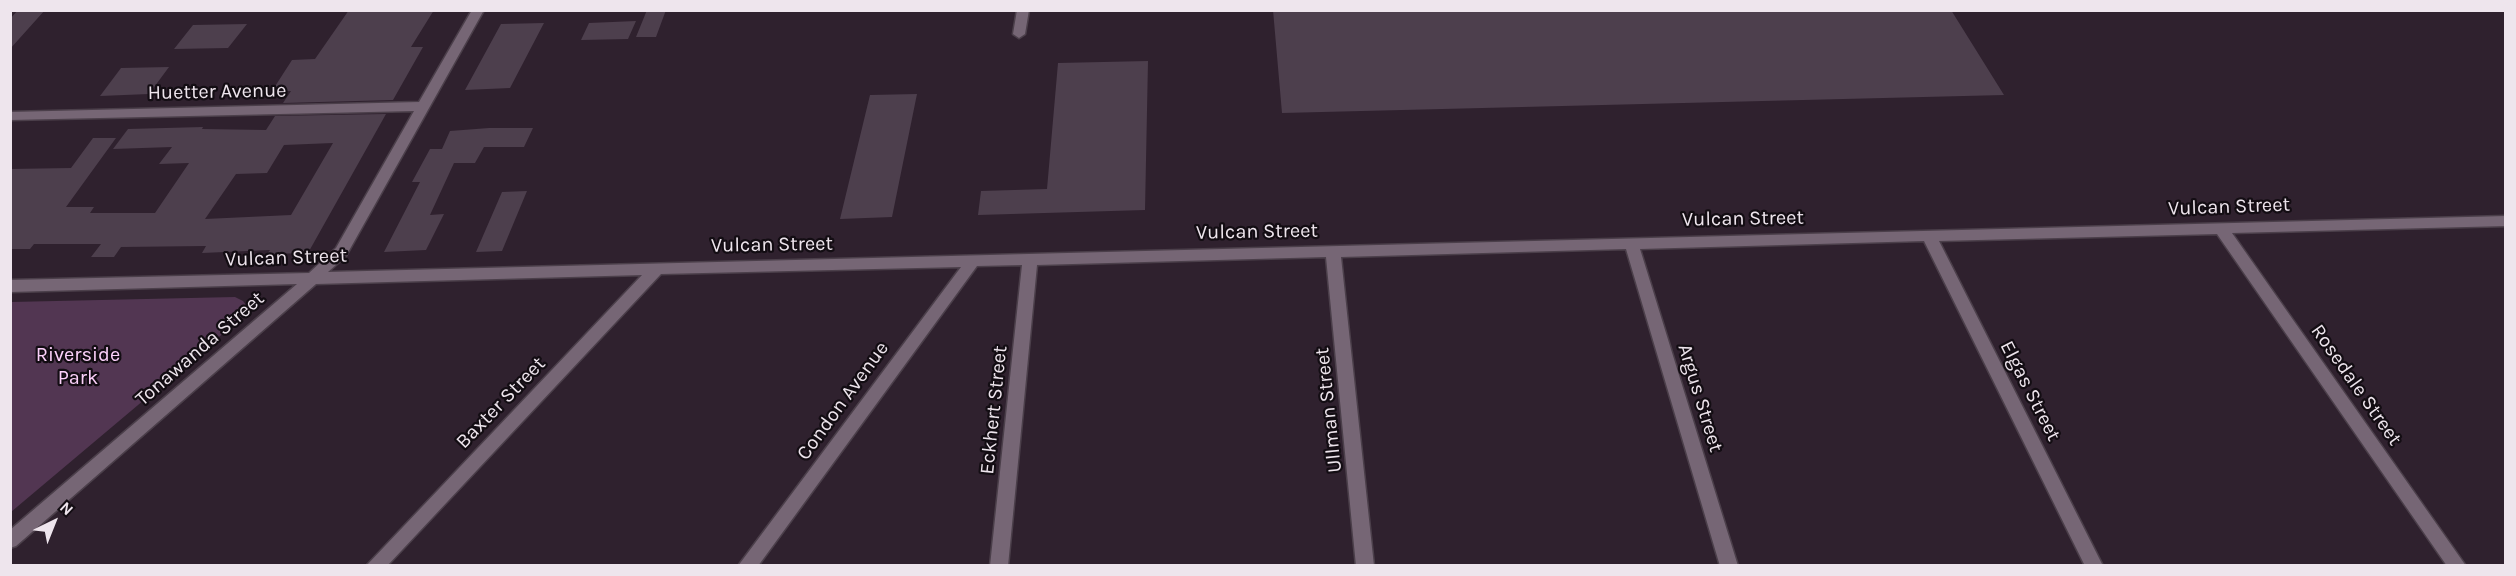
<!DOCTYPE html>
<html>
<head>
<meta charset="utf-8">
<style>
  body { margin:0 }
  #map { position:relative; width:2516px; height:576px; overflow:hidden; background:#2f212e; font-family:Karla,sans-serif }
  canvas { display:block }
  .frame { position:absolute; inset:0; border:12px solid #eee5ed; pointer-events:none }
  .north { position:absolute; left:24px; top:492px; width:60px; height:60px; -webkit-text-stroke:4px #130d13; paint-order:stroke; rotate:43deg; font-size:16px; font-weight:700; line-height:24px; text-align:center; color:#eee5ed }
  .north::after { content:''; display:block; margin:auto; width:21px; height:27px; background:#eee5ed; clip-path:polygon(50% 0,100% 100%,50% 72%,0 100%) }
</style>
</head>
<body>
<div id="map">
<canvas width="2516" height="576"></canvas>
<div class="frame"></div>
<div class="north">N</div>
</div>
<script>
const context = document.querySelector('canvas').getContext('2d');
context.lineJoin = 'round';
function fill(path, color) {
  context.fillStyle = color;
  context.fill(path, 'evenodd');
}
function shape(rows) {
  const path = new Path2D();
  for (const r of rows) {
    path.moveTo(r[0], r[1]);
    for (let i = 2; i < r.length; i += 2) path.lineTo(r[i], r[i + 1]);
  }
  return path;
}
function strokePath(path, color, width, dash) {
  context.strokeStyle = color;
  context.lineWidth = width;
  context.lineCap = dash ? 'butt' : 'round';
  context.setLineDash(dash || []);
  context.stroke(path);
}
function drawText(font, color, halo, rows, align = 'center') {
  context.font = font + ' Karla,sans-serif';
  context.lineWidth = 4.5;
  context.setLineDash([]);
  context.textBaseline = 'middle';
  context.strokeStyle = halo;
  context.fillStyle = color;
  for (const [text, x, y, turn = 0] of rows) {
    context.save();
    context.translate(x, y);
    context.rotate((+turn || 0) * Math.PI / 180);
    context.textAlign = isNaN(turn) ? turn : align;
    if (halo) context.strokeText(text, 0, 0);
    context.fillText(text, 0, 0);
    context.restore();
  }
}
const green = shape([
  [235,297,243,301,246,305,246,310,239,320,11,512,11,302]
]);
const building = shape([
  [18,10,45,10,10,49,10,19],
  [349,10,434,10,411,47,423,47,393,100,283,103,291,91,272,91,292,60,315,59],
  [647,10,666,10,656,37,636,37],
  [1273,10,1951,10,2004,95,1282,113],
  [636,21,628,39,581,40,589,23],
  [544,23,510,88,465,90,501,24],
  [247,24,228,48,174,49,193,25],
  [1148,61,1145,210,978,215,981,191,1047,189,1058,63],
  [169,67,149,94,100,96,121,68],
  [917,94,892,217,840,219,870,95],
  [386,114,308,253,267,254,270,250,202,253,206,246,121,247,114,257,91,257,101,244,34,244,30,249,10,249,10,169,71,168,93,138,116,138,66,207,94,207,90,213,155,213,189,163,159,164,172,147,113,149,128,129,203,127,202,129,266,130,275,116],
  [333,143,291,215,205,219,236,174,267,173,284,145],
  [489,128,533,128,524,147,484,147,475,163,454,163,430,215,444,214,426,250,384,252,420,182,412,182,430,149,442,149,450,131],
  [527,191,502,251,476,252,502,192]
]);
const minor = shape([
  [472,10,484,10,346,256,328,272,2506,216,2506,226,2232,233,2466,566,2447,566,2217,234,1939,241,2103,566,2085,566,1924,241,1640,249,1738,566,1720,566,1626,249,1341,257,1374,566,1356,566,1326,257,1037,265,1008,566,990,566,1022,265,977,266,758,566,738,566,961,267,661,274,387,566,366,566,642,275,316,284,16,546,10,548,10,530,297,284,10,292,10,280,309,273,336,248,414,111,10,120,10,112,419,102,472,10],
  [1017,10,1029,10,1025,34,1019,38,1013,34,1017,10]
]);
const streetNames = [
  ["Huetter Avenue",217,92,-1],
  ["Vulcan Street",2229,207,-2],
  ["Vulcan Street",1743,219,-1],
  ["Vulcan Street",1257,232,-1],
  ["Vulcan Street",772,245,-1],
  ["Vulcan Street",286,258,-2],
  ["Tonawanda Street",200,349,-41],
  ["Rosedale Street",2356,385,55],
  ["Elgas Street",2030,391,63],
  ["Argus Street",1700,398,73],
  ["Condon Avenue",843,401,-54],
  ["Baxter Street",501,403,-46],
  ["Eckhert Street",994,410,-84],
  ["Ullman Street",1329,410,-96]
];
const parkNames = [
  ["Riverside",78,355],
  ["Park",78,378]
];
fill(green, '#523652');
fill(building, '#4d3f4d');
strokePath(minor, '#4b3f4a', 3);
fill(minor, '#766675');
drawText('20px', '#eee5ed', '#130d13', streetNames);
drawText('20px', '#fcd1fa', '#130d13', parkNames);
</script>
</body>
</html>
